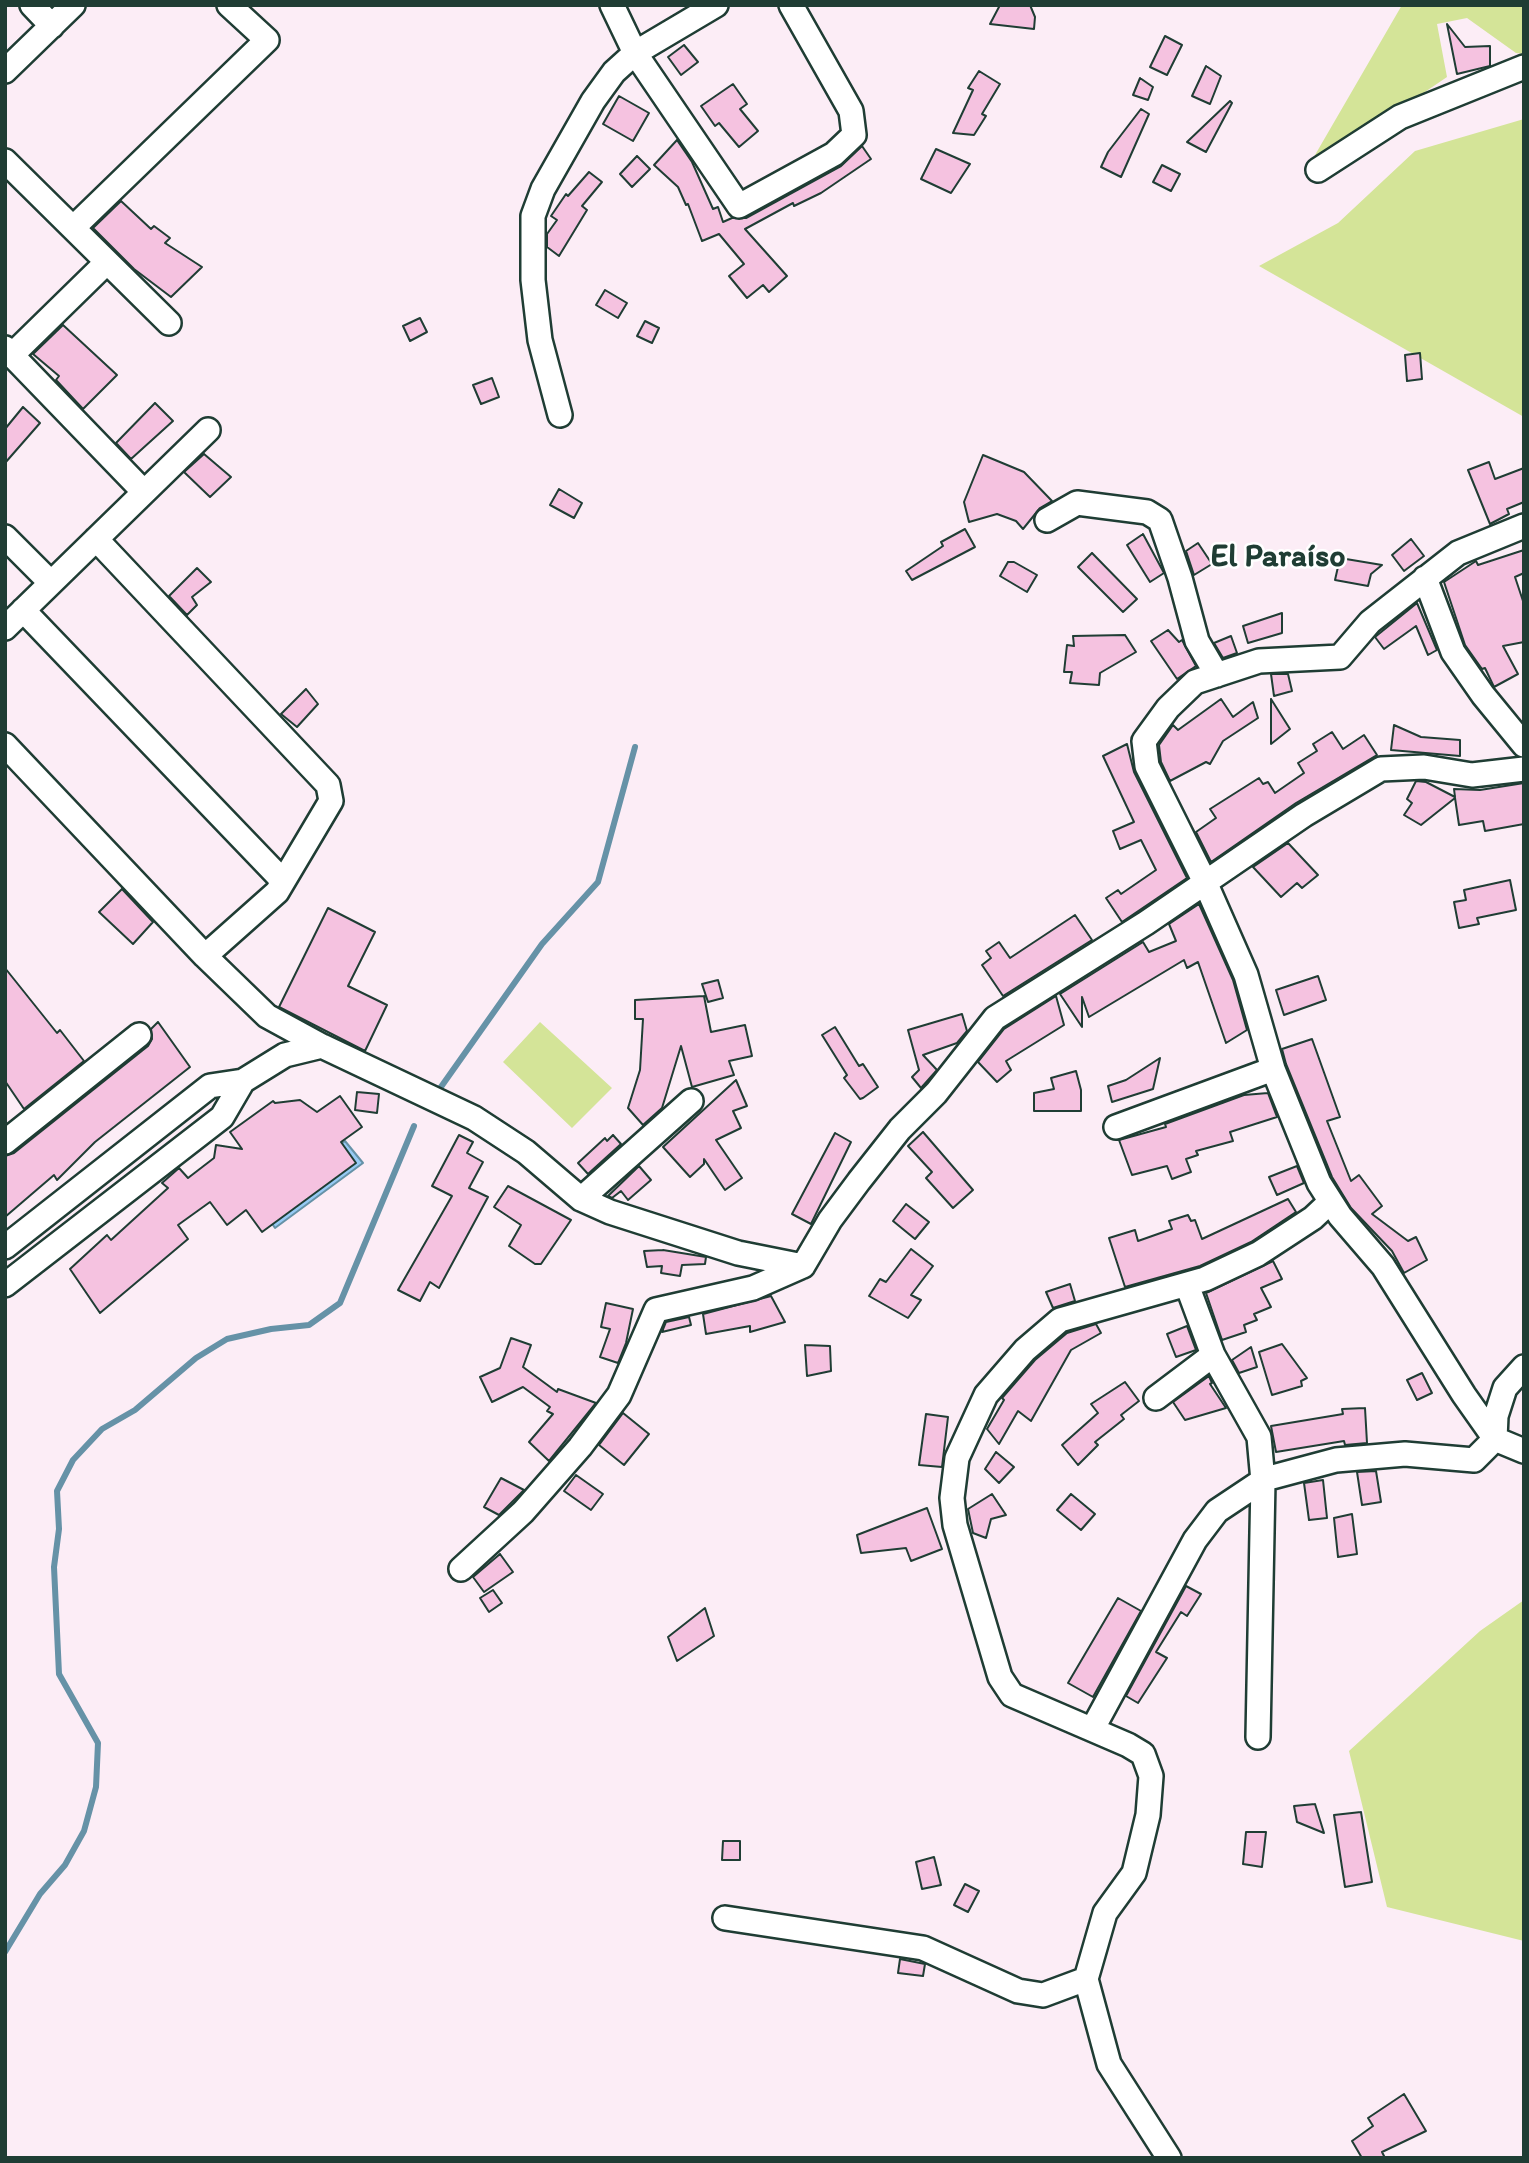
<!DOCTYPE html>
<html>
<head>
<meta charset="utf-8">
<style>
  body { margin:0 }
  #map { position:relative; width:1529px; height:2163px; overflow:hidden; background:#fcedf6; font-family:Itim,sans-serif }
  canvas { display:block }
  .frame { position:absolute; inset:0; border:7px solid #1f3d34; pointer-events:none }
</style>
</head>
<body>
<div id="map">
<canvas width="1529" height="2163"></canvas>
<div class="frame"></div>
</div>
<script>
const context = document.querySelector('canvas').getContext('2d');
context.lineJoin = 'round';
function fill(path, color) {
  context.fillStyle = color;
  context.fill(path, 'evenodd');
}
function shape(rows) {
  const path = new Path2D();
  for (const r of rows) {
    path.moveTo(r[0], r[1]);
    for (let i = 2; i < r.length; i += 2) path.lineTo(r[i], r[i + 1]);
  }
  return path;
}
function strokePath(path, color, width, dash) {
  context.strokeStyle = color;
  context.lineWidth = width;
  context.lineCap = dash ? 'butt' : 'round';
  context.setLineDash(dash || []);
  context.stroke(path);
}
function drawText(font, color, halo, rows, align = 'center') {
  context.font = font + ' Itim,sans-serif';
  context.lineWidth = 5;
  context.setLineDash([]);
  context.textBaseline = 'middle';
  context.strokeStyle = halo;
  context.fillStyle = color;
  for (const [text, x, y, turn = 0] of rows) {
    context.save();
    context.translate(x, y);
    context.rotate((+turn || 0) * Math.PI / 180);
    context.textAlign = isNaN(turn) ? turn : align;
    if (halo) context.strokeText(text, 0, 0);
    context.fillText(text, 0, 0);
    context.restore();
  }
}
const green = shape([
  [1402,5,1524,5,1524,54,1516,53,1467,18,1437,24,1447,77,1304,174],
  [1524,119,1524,417,1259,266,1338,223,1415,151],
  [540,1022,612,1088,572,1128,503,1062],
  [1524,1600,1524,1941,1387,1907,1349,1751,1480,1631]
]);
const water = shape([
  [345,1141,363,1163,275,1228,260,1205,345,1141]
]);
const stream = shape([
  [436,1094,542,944,598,882,635,747],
  [5,1952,40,1894,65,1865,84,1831,96,1787,98,1743,59,1674,54,1567,59,1529,57,1491,73,1460,102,1429,135,1410,196,1358,227,1339,271,1329,309,1325,340,1303,414,1126]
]);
const building = shape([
  [1000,5,1030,5,1035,17,1034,29,990,24,1000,5],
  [1447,24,1465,47,1490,46,1490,66,1457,74,1447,24],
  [1165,36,1182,45,1167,75,1150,67,1165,36],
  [684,45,698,62,681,75,668,57,684,45],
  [1206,66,1221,76,1210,104,1192,96,1206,66],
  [979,71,1000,84,982,114,986,116,974,135,953,133,973,90,968,88,979,71],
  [1140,78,1153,87,1148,100,1133,95,1140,78],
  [733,84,747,104,740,109,758,131,739,147,719,123,715,126,701,106,733,84],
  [619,96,649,113,633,141,603,124,619,96],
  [1230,101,1232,103,1206,152,1187,142,1230,101],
  [1141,109,1149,114,1121,177,1101,167,1108,152,1141,109],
  [677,140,692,162,713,209,718,207,723,222,732,218,746,218,841,166,862,146,871,159,821,193,794,206,793,203,745,229,787,276,769,292,763,285,747,298,729,276,744,264,719,234,702,241,688,204,686,205,678,187,654,165,677,140],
  [936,149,970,164,951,193,921,179,936,149],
  [637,156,650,169,632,187,620,174,637,156],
  [1162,165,1180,174,1171,191,1153,182,1162,165],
  [589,172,602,182,582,206,587,210,559,256,547,247,547,234,557,220,551,216,566,194,568,196,589,172],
  [121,201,151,229,154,226,170,238,165,243,202,267,171,297,134,269,93,228,121,201],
  [605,290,627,303,618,318,596,305,605,290],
  [420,318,427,332,410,341,403,326,420,318],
  [645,321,659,328,652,343,637,336,645,321],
  [63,325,117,375,83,409,56,380,59,376,33,354,63,325],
  [1420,353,1422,379,1407,381,1405,355,1420,353],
  [492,378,499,397,481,404,473,385,492,378],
  [155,403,173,421,131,459,116,443,155,403],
  [23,407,40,423,5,463,5,429,23,407],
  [204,454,231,477,210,497,184,472,204,454],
  [983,455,1024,472,1052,501,1040,508,1023,529,1016,521,997,514,969,522,964,502,983,455],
  [1489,462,1495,479,1524,468,1524,502,1507,509,1509,514,1490,524,1468,470,1489,462],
  [559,489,582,503,574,518,550,505,559,489],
  [965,529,975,547,912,580,906,571,943,546,941,542,965,529],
  [1143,534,1164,573,1150,582,1127,545,1143,534],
  [1411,539,1424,556,1404,571,1392,555,1411,539],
  [1198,543,1212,564,1194,575,1186,551,1198,543],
  [1524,550,1524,573,1515,577,1524,604,1524,642,1503,646,1518,674,1494,687,1485,668,1482,669,1465,645,1444,582,1476,561,1478,565,1524,550],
  [1092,553,1137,599,1123,612,1078,567,1092,553],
  [1340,558,1382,565,1371,574,1368,586,1335,580,1340,558],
  [1008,562,1014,562,1037,575,1027,592,1000,576,1008,562],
  [197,568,211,582,192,597,197,605,187,615,169,596,197,568],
  [1417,603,1437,650,1428,655,1416,626,1384,649,1375,637,1417,603],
  [1282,613,1282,633,1248,643,1243,626,1282,613],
  [1168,630,1179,642,1182,640,1196,666,1177,679,1151,641,1168,630],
  [1125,635,1136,652,1100,673,1099,685,1070,683,1072,672,1064,672,1067,645,1074,646,1073,636,1125,635],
  [1231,636,1237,653,1223,658,1214,643,1231,636],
  [1271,674,1288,674,1292,691,1274,696,1271,674],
  [306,689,318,704,297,727,281,714,306,689],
  [1221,699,1233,717,1253,702,1258,718,1223,741,1210,764,1206,762,1170,781,1161,762,1159,745,1173,725,1178,730,1221,699],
  [1271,699,1290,729,1271,744,1271,699],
  [1394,725,1421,737,1460,740,1460,756,1391,750,1394,725],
  [1332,732,1343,749,1364,735,1377,755,1296,803,1211,862,1196,832,1216,818,1210,809,1259,778,1263,784,1268,782,1275,793,1304,773,1298,763,1317,751,1313,744,1332,732],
  [1127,744,1134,772,1187,878,1122,922,1106,898,1118,890,1121,894,1156,870,1141,840,1120,849,1113,831,1134,822,1103,756,1127,744],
  [1416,781,1426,782,1455,797,1454,789,1480,790,1524,783,1524,824,1485,831,1483,821,1459,825,1455,798,1421,825,1404,815,1412,803,1407,799,1416,781],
  [1288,843,1318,875,1302,888,1297,883,1281,897,1253,867,1288,843],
  [1510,880,1516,910,1477,918,1479,924,1459,928,1454,902,1466,900,1464,890,1510,880],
  [122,889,153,922,133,944,99,912,122,889],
  [1199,904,1233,980,1247,1030,1226,1043,1198,962,1187,968,1184,960,1089,1017,1082,997,1082,1027,1060,994,1143,942,1149,952,1176,941,1169,924,1199,904],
  [328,908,375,932,348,986,387,1005,365,1051,279,1007,328,908],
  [1075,915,1092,940,1003,996,982,965,991,958,986,951,999,942,1010,958,1075,915],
  [5,968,57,1033,60,1030,84,1061,24,1109,5,1081,5,968],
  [1318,976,1326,1000,1284,1015,1276,990,1318,976],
  [718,980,723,998,708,1002,702,984,718,980],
  [704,996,711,1032,745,1025,752,1056,729,1061,734,1075,692,1087,681,1046,662,1108,643,1125,628,1108,640,1070,643,1019,635,1019,635,1000,704,996],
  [1056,996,1064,1025,1006,1061,1011,1070,997,1082,978,1062,1004,1029,1056,996],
  [962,1014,967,1031,957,1043,923,1055,937,1070,921,1088,912,1077,919,1070,908,1030,962,1014],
  [158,1022,190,1067,95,1142,57,1180,54,1175,5,1217,5,1156,14,1153,148,1046,152,1039,151,1029,158,1022],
  [835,1027,859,1066,863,1064,878,1087,863,1098,860,1099,844,1078,847,1075,822,1035,835,1027],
  [1312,1039,1340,1117,1327,1121,1351,1181,1359,1175,1382,1206,1372,1214,1408,1241,1416,1237,1427,1260,1404,1273,1392,1251,1351,1208,1332,1177,1286,1064,1282,1049,1312,1039],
  [1160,1058,1153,1089,1112,1102,1108,1086,1126,1080,1160,1058],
  [1076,1071,1081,1090,1081,1111,1034,1111,1034,1093,1054,1089,1051,1078,1076,1071],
  [736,1080,747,1106,733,1111,741,1128,716,1140,742,1178,725,1190,704,1159,704,1164,690,1177,663,1147,736,1080],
  [357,1092,379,1094,377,1113,355,1110,357,1092],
  [1268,1093,1277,1117,1230,1132,1233,1141,1196,1151,1198,1155,1186,1159,1191,1172,1172,1179,1167,1166,1132,1175,1119,1140,1166,1127,1165,1124,1244,1095,1268,1093],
  [340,1096,362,1127,341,1142,356,1163,262,1232,246,1210,227,1225,210,1202,178,1225,188,1239,100,1313,70,1269,107,1235,111,1240,168,1188,162,1183,179,1168,188,1178,214,1158,216,1145,242,1149,230,1132,273,1101,275,1103,300,1100,317,1112,340,1096],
  [923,1132,973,1190,953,1208,926,1178,932,1172,908,1146,923,1132],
  [835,1133,851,1142,811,1224,792,1214,835,1133],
  [459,1135,473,1142,467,1153,483,1162,469,1188,488,1197,439,1288,430,1282,420,1301,398,1290,452,1196,432,1186,459,1135],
  [613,1135,621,1144,588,1174,578,1163,605,1138,607,1141,613,1135],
  [639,1166,651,1180,628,1200,621,1191,612,1198,608,1196,639,1166],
  [1297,1166,1304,1183,1277,1195,1269,1177,1297,1166],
  [508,1186,571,1220,541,1264,535,1264,509,1246,521,1225,494,1207,508,1186],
  [1288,1199,1296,1212,1251,1242,1200,1266,1125,1287,1109,1238,1135,1230,1138,1241,1172,1229,1169,1221,1188,1215,1191,1221,1195,1220,1202,1239,1288,1199],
  [906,1204,929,1222,915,1239,893,1221,906,1204],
  [911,1249,933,1266,911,1295,921,1300,908,1318,869,1296,880,1279,886,1282,911,1249],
  [663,1250,706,1257,705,1264,682,1265,680,1276,661,1273,662,1266,647,1267,644,1251,663,1250],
  [1273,1261,1282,1279,1261,1288,1271,1307,1254,1314,1257,1320,1244,1325,1246,1332,1222,1340,1206,1293,1273,1261],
  [1070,1284,1075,1301,1053,1308,1046,1292,1070,1284],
  [771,1296,785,1322,750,1332,750,1326,706,1334,703,1314,771,1296],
  [606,1303,633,1309,626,1343,618,1363,600,1357,610,1329,601,1327,606,1303],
  [689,1317,691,1325,662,1332,666,1322,689,1317],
  [1096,1324,1101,1333,1071,1350,1031,1421,1018,1411,999,1444,987,1429,1004,1400,1002,1398,1035,1360,1067,1333,1096,1324],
  [1187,1326,1196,1350,1176,1357,1167,1334,1187,1326],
  [511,1338,531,1345,523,1367,557,1392,558,1389,596,1403,549,1461,529,1442,553,1414,547,1411,550,1407,523,1387,492,1402,480,1377,500,1368,511,1338],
  [1282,1344,1307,1378,1301,1381,1302,1386,1272,1395,1259,1352,1282,1344],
  [805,1345,830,1346,831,1371,807,1376,805,1345],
  [1251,1347,1257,1367,1239,1373,1232,1360,1251,1347],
  [1422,1373,1432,1393,1417,1400,1407,1380,1422,1373],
  [1209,1376,1212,1383,1210,1384,1226,1408,1185,1420,1173,1402,1209,1376],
  [1125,1382,1139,1401,1121,1415,1124,1419,1095,1442,1098,1445,1078,1465,1062,1445,1098,1413,1091,1404,1125,1382],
  [1365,1408,1367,1443,1345,1445,1344,1441,1276,1452,1271,1426,1343,1414,1342,1409,1365,1408],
  [623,1413,649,1434,624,1465,599,1445,623,1413],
  [926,1414,948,1417,942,1467,919,1465,926,1414],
  [996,1452,1014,1467,999,1483,985,1469,996,1452],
  [1376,1471,1381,1502,1362,1505,1357,1472,1376,1471],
  [576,1475,603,1494,591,1510,564,1491,576,1475],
  [501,1478,524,1490,499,1515,484,1507,501,1478],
  [1323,1480,1327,1518,1309,1520,1304,1483,1323,1480],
  [992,1494,1006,1515,991,1519,986,1538,973,1533,968,1509,992,1494],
  [1071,1494,1095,1514,1081,1530,1057,1510,1071,1494],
  [927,1508,942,1549,911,1561,906,1548,861,1553,857,1535,927,1508],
  [1352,1514,1357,1554,1338,1557,1334,1518,1352,1514],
  [500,1554,513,1572,484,1592,473,1577,500,1554],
  [1186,1586,1201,1594,1187,1616,1181,1612,1156,1652,1167,1658,1138,1703,1126,1696,1186,1586],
  [493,1590,502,1603,489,1612,480,1598,493,1590],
  [1118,1598,1141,1611,1093,1697,1068,1683,1118,1598],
  [705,1608,714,1636,677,1661,668,1637,705,1608],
  [1315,1804,1324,1833,1297,1822,1294,1806,1315,1804],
  [1361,1812,1372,1882,1345,1887,1334,1815,1361,1812],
  [1246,1832,1266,1832,1262,1867,1243,1864,1246,1832],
  [723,1841,740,1841,740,1860,722,1860,723,1841],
  [934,1857,941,1885,922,1889,916,1862,934,1857],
  [965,1884,979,1891,968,1912,954,1905,965,1884],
  [900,1959,925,1964,923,1976,898,1973,900,1959],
  [1404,2094,1426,2131,1382,2152,1385,2158,1362,2158,1352,2141,1373,2126,1368,2118,1404,2094]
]);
const minor = shape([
  [32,5,52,26],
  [612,5,635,53,739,206,834,154,854,135,851,111,791,5],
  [5,71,73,5],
  [5,161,169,323],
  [1318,170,1400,117,1524,67],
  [73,228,267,40,229,5],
  [5,348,144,492],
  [12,355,107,262],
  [560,415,540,340,533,280,533,216,543,189,593,101,614,72,635,53,716,5],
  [1047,520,1077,503,1147,512,1160,520,1180,578,1197,641,1217,675],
  [1524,526,1458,553,1370,622,1340,657,1259,661,1195,682,1168,708,1144,741,1147,766,1205,882,1246,975,1273,1069,1319,1183,1340,1216,1383,1266,1464,1395,1495,1439,1524,1451],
  [5,537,51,583],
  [96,539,328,785,331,801,277,892,205,956],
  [1425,578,1453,652,1483,695,1524,745],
  [23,610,283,881],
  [5,628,208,430],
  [5,745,205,956,267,1016,322,1046,474,1118,526,1152,581,1199,610,1212,738,1253,803,1266],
  [1116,1127,1273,1069],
  [5,1142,139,1035],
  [581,1199,691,1101],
  [5,1247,210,1086,243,1081,285,1055,322,1046],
  [5,1285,222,1117,243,1081],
  [1187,1285,1213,1355,1259,1437,1263,1481,1258,1737],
  [1156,1398,1213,1355],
  [461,1569,523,1512,580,1447,619,1395,656,1310,753,1288,803,1266,830,1220,859,1181,900,1129,936,1093,995,1018,1146,923,1304,815,1381,769,1424,767,1472,775,1524,769],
  [1093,1728,1195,1540,1217,1511,1265,1479,1336,1460,1405,1454,1474,1460,1495,1439,1496,1416,1505,1388,1524,1367],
  [725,1918,923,1948,1018,1991,1043,1995,1086,1979],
  [1169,2158,1109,2064,1086,1979,1105,1913,1134,1873,1148,1815,1151,1776,1143,1754,1128,1745,1012,1695,1000,1677,955,1525,952,1498,957,1458,986,1395,1025,1350,1060,1320,1205,1279,1258,1254,1313,1218,1330,1202]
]);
const neighbourhoodNames = [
  ["El Paraíso",1278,558]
];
fill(green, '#d4e498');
fill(water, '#96caf4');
strokePath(water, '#6692a7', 2);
strokePath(stream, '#6692a7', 6);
fill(building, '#f5c2e0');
strokePath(building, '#1f3d34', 2);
strokePath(minor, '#1f3d34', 28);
strokePath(minor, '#fff', 23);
drawText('bold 32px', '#1f3d34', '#fff', neighbourhoodNames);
</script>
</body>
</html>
